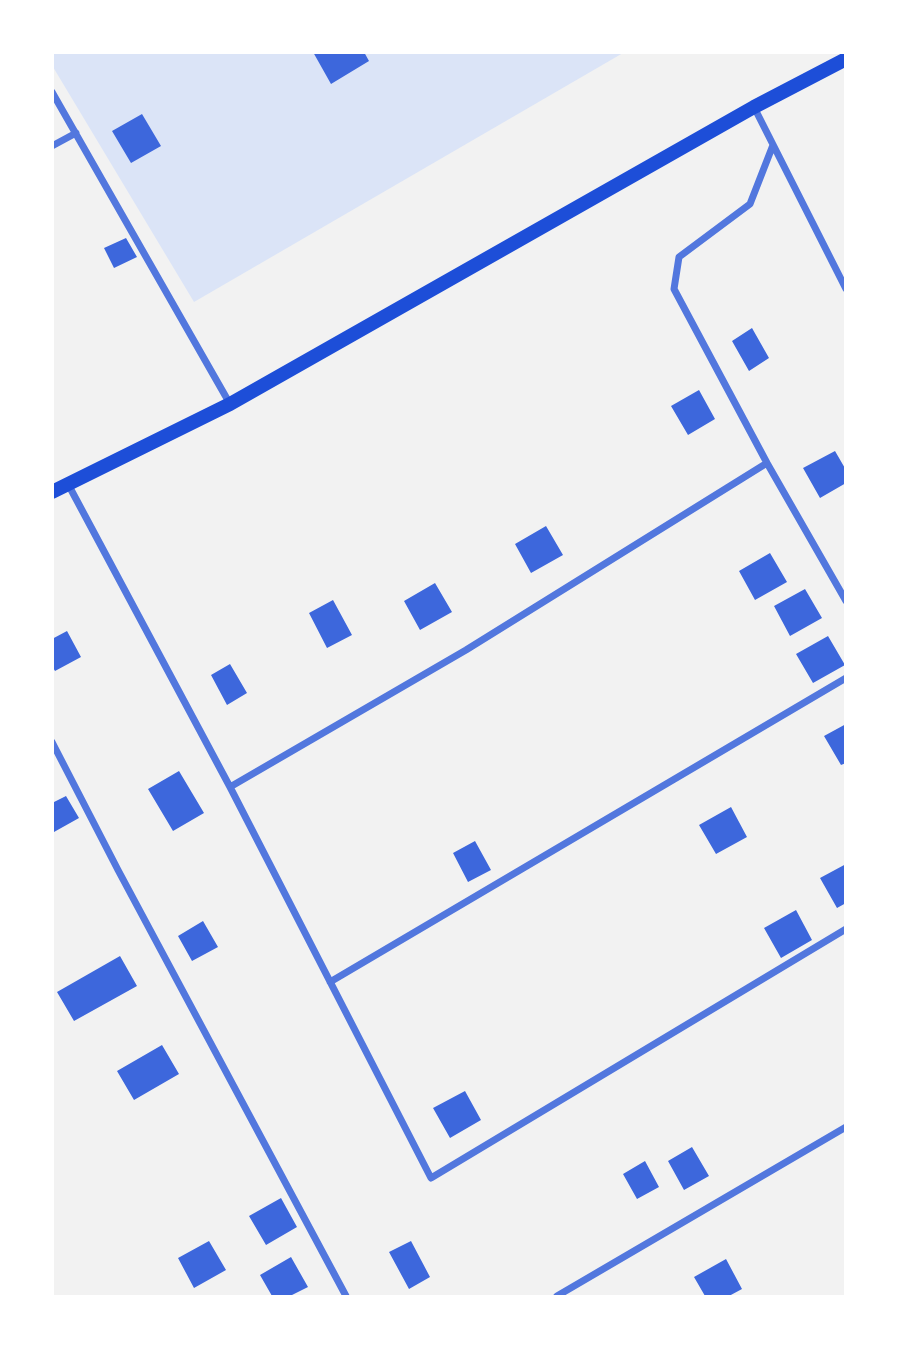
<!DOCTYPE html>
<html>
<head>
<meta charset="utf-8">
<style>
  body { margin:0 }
  #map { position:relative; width:898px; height:1349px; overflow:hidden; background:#f2f2f2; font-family:"Open Sans",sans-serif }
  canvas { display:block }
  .frame { position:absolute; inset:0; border:54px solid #fff; pointer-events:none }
</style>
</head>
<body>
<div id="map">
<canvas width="898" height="1349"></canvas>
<div class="frame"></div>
</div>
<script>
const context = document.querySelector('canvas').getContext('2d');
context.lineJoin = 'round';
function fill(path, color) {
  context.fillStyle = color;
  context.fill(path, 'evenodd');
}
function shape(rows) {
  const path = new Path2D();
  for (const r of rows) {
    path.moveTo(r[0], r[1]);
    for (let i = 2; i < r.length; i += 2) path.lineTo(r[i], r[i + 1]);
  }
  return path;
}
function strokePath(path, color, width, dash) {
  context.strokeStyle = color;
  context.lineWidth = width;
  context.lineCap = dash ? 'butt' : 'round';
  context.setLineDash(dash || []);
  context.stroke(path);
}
const green = shape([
  [53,52,623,53,194,302,53,67]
]);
const building = shape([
  [313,52,364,52,369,61,331,84],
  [142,114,161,146,131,163,112,131],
  [126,238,137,257,114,268,104,248],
  [752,328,769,358,749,371,732,341],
  [699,390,715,419,688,435,671,406],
  [835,451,846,470,846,483,820,498,803,468],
  [546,526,563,555,531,573,515,544],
  [770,553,787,582,755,600,739,571],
  [435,583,452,612,420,630,404,601],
  [805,589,822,618,790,636,774,606],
  [333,600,352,635,327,648,309,613],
  [67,631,81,657,55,671,52,666,52,639],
  [828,636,845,665,813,683,796,654],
  [230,664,247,693,227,705,211,675],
  [846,724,846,763,841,765,824,736],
  [179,771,204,813,173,831,148,789],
  [66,796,79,818,54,832,52,803],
  [731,807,747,837,716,854,699,825],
  [475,841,491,870,468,882,453,853],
  [846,864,846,903,837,908,820,878],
  [796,910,812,940,781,958,764,928],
  [203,921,218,947,192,961,178,936],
  [120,956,137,986,74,1021,57,992],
  [162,1045,179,1074,134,1100,117,1071],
  [465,1091,481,1120,450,1138,433,1108],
  [692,1147,709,1176,684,1190,668,1161],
  [645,1161,659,1187,637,1199,623,1174],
  [281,1198,297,1227,266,1245,249,1216],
  [209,1241,226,1270,194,1288,178,1258],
  [411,1241,430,1277,409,1289,389,1252],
  [291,1257,308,1287,290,1296,272,1296,260,1275],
  [726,1259,742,1289,729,1296,705,1296,694,1277]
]);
const minor = shape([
  [52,92,230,404],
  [754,107,846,289],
  [773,145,750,204,679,257,674,289,767,463,846,601],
  [52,146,76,133],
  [68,484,230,787,431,1178,846,929],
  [52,742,118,870,346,1296],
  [230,787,466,650,767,463],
  [330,982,846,678],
  [557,1296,846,1127]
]);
const secondary = shape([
  [52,492,230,404,754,107,846,59]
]);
fill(green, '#dbe4f7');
fill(building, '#3d67dc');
strokePath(minor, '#5277de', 7);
strokePath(secondary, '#1d4ed8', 14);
</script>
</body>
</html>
